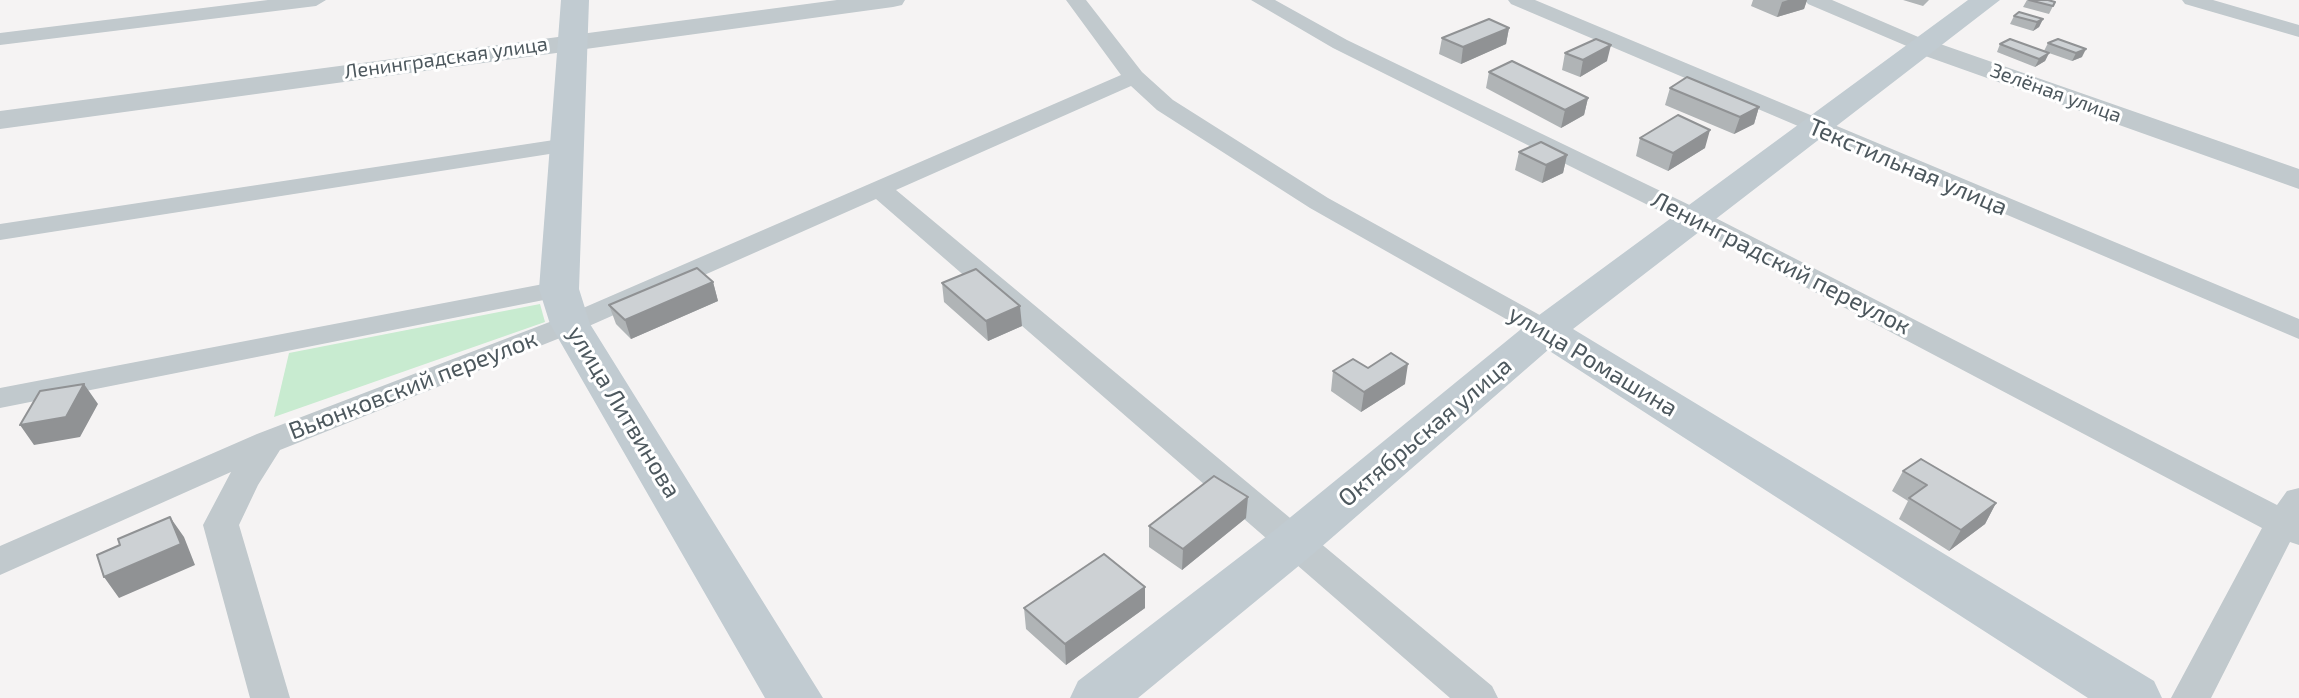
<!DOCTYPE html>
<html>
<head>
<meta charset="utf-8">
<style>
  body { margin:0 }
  canvas { display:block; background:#f5f3f3 }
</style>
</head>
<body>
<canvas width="2299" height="698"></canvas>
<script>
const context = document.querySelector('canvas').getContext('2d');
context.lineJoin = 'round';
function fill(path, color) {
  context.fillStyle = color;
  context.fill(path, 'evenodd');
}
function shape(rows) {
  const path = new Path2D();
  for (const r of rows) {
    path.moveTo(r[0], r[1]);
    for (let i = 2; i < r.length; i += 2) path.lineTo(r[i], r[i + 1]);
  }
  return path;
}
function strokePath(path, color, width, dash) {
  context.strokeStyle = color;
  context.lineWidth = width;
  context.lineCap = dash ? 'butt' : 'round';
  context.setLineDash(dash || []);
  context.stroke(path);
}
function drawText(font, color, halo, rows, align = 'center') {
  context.font = font + ' "Exo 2",sans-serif';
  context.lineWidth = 6;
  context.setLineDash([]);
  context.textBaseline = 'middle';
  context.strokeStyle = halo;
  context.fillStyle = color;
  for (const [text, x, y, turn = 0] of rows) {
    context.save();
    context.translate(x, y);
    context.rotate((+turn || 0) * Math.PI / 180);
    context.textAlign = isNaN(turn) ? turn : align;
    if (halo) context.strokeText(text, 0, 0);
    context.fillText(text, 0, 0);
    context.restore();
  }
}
const green = shape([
  [540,304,545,322,274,417,289,353]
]);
const minor = shape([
  [268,0,326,0,316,6,0,45,0,33,268,0],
  [1066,0,1086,0,1142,72,1173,100,1328,198,1556,324,1561,330,1556,336,1546,339,1536,336,1310,208,1157,110,1131,86,896,190,1492,686,1498,698,1450,698,876,199,580,330,280,450,258,485,239,525,290,698,250,698,203,525,231,472,0,575,0,546,257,434,560,318,1121,75,1066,0],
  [1251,0,1275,0,1347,40,1702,211,2277,505,2287,491,2299,488,2299,545,2290,542,2211,698,2171,698,2262,528,1684,223,1333,48,1251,0],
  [1508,0,1535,0,2299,319,2299,339,1511,4,1508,0],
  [1805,0,1832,0,1930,42,1933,46,1923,52,1916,50,1808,4,1805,0],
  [2182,0,2213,0,2299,25,2299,37,2185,4,2182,0],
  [567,138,575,140,579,145,575,150,0,240,0,224,567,138],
  [559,281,569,283,573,289,569,295,0,408,0,388,559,281]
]);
const tertiary = shape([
  [837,0,905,0,902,5,893,7,0,129,0,111,837,0],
  [1923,38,2299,169,2299,189,1914,52,1910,46,1914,40,1923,38]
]);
const secondary = shape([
  [561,0,589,0,579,289,590,324,823,698,765,698,550,324,539,289,561,0],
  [1968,0,2000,0,1573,329,2154,681,2162,698,2088,698,1548,350,1312,555,1138,698,1070,698,1078,681,1276,529,1531,321,1968,0]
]);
const wall = shape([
  [1753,0,1807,0,1804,9,1777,17,1751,6],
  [1903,0,1929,0,1923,6],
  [2027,0,2048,0,2055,2,2049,14,2023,7],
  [2014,16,2043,19,2039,27,2033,31,2010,24],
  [1509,28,1506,44,1461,64,1439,54,1442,38],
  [2058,39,2082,57,2072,61,2049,53,2045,61,2035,67,1997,52,2000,44,2044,51,2048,43],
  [1565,53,1607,61,1580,77,1562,70],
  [1489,72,1588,98,1584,115,1561,128,1486,88],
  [1670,88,1759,107,1754,124,1734,134,1665,105],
  [1640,138,1705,148,1668,171,1636,156],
  [1519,152,1567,155,1563,173,1542,183,1515,170],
  [713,282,718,301,631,339,616,324,609,305],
  [942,283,1022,326,988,341,944,302],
  [1368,368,1405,384,1361,412,1331,391,1333,371],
  [1903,471,1996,503,1985,524,1949,551,1899,519,1908,501,1892,491],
  [1246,518,1182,570,1149,547,1149,526],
  [1145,587,1145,608,1066,665,1026,629,1024,608]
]);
const shadedWall = shape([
  [1788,0,1807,0,1804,9,1777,17,1782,2],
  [2043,19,2039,27,2033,31,2037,22],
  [1509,28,1506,44,1461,64,1463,47],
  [1611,45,1607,61,1580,77,1583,60],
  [2086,49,2082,57,2072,61,2076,53],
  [2049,53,2045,61,2035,67,2039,59],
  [1588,98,1584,115,1561,128,1565,110],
  [1759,107,1754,124,1734,134,1740,117],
  [1710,130,1705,148,1668,171,1673,153],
  [1567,155,1563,173,1542,183,1546,165],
  [713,282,718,301,631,339,625,320],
  [1020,306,1022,326,988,341,986,321],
  [1408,364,1405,384,1361,412,1364,392],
  [84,384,98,404,80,437,34,445,20,425],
  [1248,497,1246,518,1182,570,1183,549],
  [1996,503,1985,524,1949,551,1961,530],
  [170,517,184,537,195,565,119,598,104,577],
  [1145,587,1145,608,1066,665,1065,644]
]);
const building = shape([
  [2029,0,2048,0,2055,2,2053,6,2029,0],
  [2019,12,2043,19,2037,22,2014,16,2019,12],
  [1489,19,1509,28,1463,47,1442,38,1489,19],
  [1596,39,1611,45,1583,60,1565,53,1596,39],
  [2010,39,2049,53,2039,59,2000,44,2010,39],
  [2058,39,2086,49,2076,53,2048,43,2058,39],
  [1512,61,1588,98,1565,110,1489,72,1512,61],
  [1687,77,1759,107,1740,117,1670,88,1687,77],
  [1678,115,1710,130,1673,153,1640,138,1678,115],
  [1541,142,1567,155,1546,165,1519,152,1541,142],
  [697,268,713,282,625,320,609,305,697,268],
  [976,269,1020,306,986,321,942,283,976,269],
  [1391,353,1408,364,1364,392,1333,371,1353,359,1368,368,1391,353],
  [84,384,66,417,20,425,40,391,84,384],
  [1921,459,1996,503,1961,530,1909,498,1927,485,1903,471,1921,459],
  [1214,476,1248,497,1183,549,1149,526,1214,476],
  [170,517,181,544,104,577,97,555,120,545,118,539,170,517],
  [1104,554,1145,587,1065,644,1024,608,1104,554]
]);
const farStreetnames = [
  ["Ленинградская улица",446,58,-8],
  ["Зелёная улица",2056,93,20]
];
const streetNames = [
  ["Текстильная улица",1908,167,23],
  ["Ленинградский переулок",1781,263,27],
  ["улица Ромашина",1593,361,31],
  ["Вьюнковский переулок",413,385,-21],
  ["улица Литвинова",624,412,59],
  ["Октябрьская улица",1425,432,-40]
];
fill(green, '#c8ebd0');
fill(minor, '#c1c9cd');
fill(tertiary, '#c1c9cd');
fill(secondary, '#c1cbd1');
fill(wall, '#b0b4b6');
fill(shadedWall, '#909294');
fill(building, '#cdd1d4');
strokePath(building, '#909294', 2);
drawText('20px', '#4d585e', '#fff', farStreetnames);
drawText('24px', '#4d585e', '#fff', streetNames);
</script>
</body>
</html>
